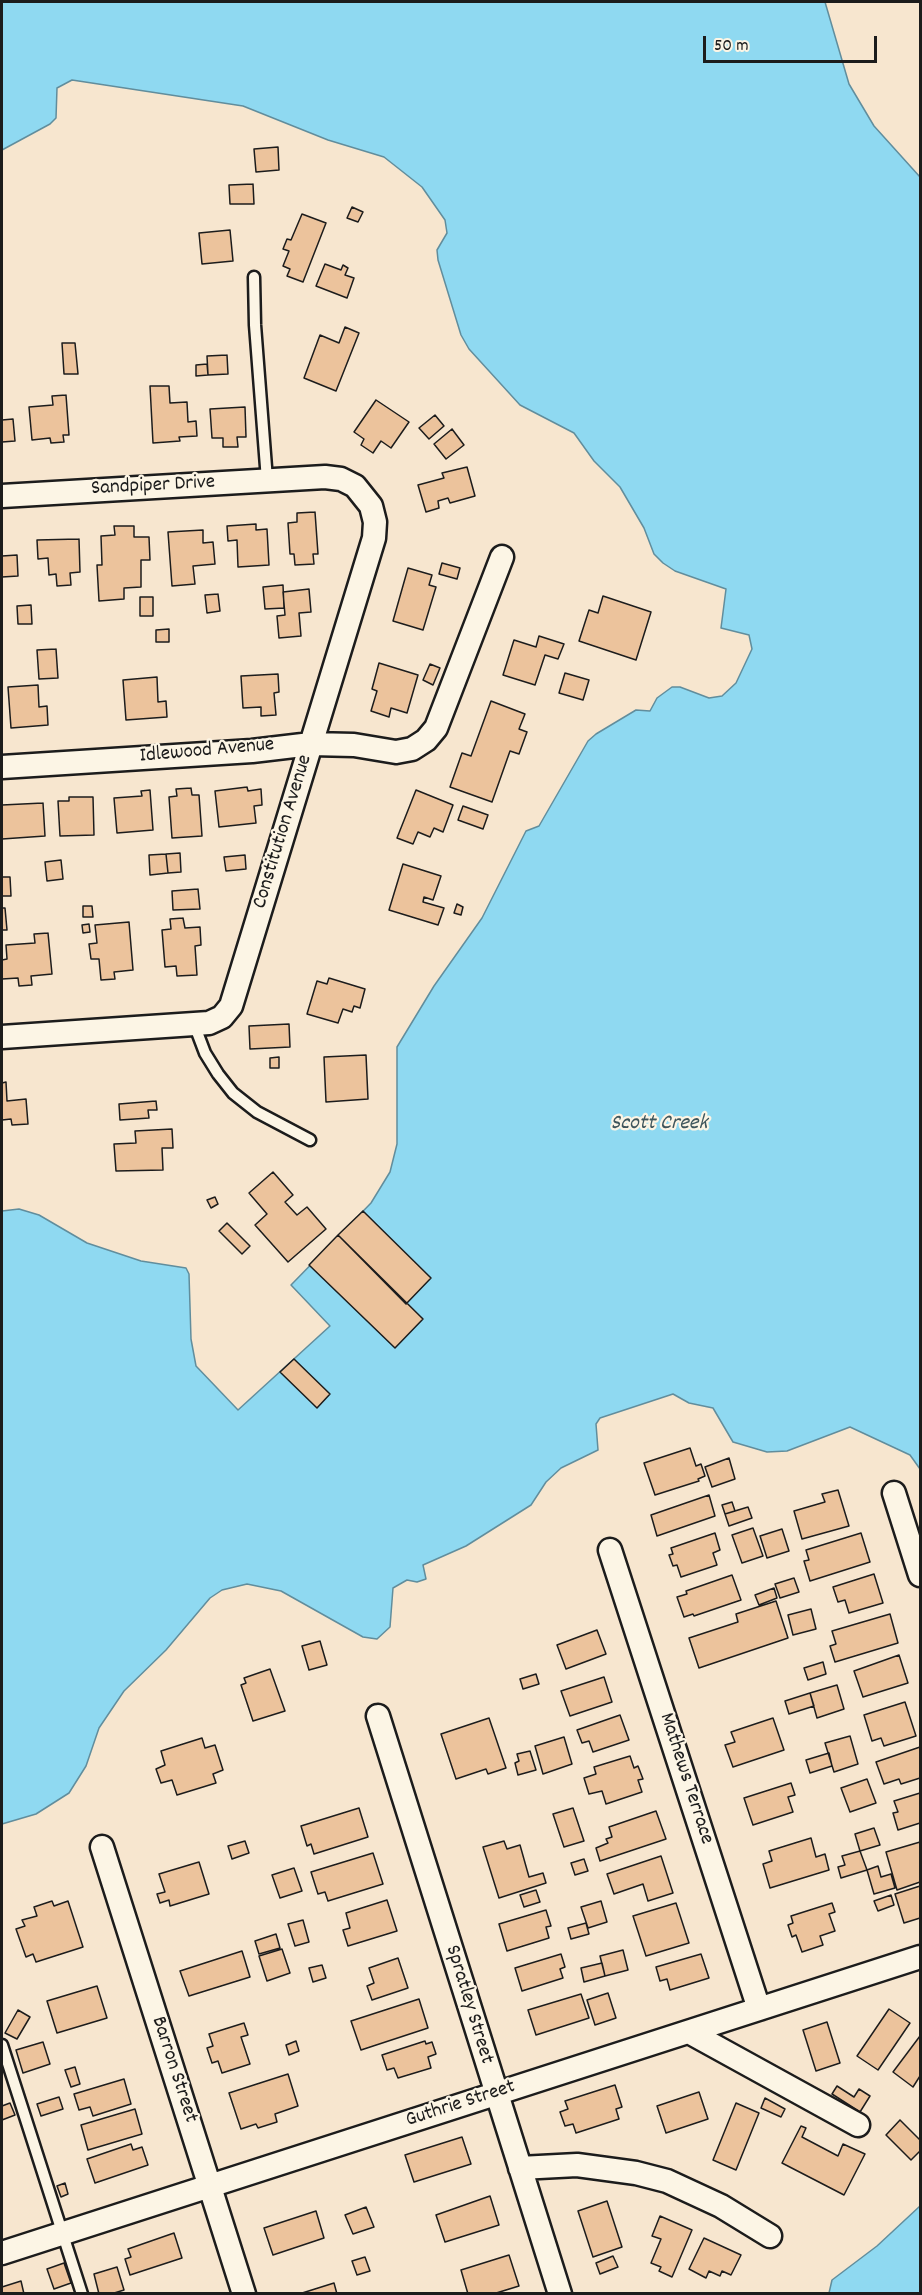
<!DOCTYPE html>
<html>
<head>
<meta charset="utf-8">
<style>
  body { margin:0 }
  #map { position:relative; width:922px; height:2295px; overflow:hidden; background:#f7e6cf; font-family:Dekko,sans-serif }
  canvas { display:block }
  .frame { position:absolute; inset:0; border:3px solid #1c1c1c; pointer-events:none }
  .scale { position:absolute; left:703px; top:36px; width:174px; height:27px; box-sizing:border-box; border:3px solid #1c1c1c; border-top:0; padding-left:8px; font-size:18px; line-height:21px; white-space:nowrap; color:#1c1c1c; -webkit-text-stroke:4px #fcf5e5; paint-order:stroke }
</style>
</head>
<body>
<div id="map">
<canvas width="922" height="2295"></canvas>
<div class="frame"></div>
<div class="scale">50 m</div>
</div>
<script>
const context = document.querySelector('canvas').getContext('2d');
context.lineJoin = 'round';
function fill(path, color) {
  context.fillStyle = color;
  context.fill(path, 'evenodd');
}
function shape(rows) {
  const path = new Path2D();
  for (const r of rows) {
    path.moveTo(r[0], r[1]);
    for (let i = 2; i < r.length; i += 2) path.lineTo(r[i], r[i + 1]);
  }
  return path;
}
function strokePath(path, color, width, dash) {
  context.strokeStyle = color;
  context.lineWidth = width;
  context.lineCap = dash ? 'butt' : 'round';
  context.setLineDash(dash || []);
  context.stroke(path);
}
function drawText(font, color, halo, rows, align = 'center') {
  context.font = font + ' Dekko,sans-serif';
  context.lineWidth = 4.5;
  context.setLineDash([]);
  context.textBaseline = 'middle';
  context.strokeStyle = halo;
  context.fillStyle = color;
  for (const [text, x, y, turn = 0] of rows) {
    context.save();
    context.translate(x, y);
    context.rotate((+turn || 0) * Math.PI / 180);
    context.textAlign = isNaN(turn) ? turn : align;
    if (halo) context.strokeText(text, 0, 0);
    context.fillText(text, 0, 0);
    context.restore();
  }
}
const water = shape([
  [2,2,825,2,849,84,874,126,920,177,920,1469,910,1455,850,1427,787,1451,767,1452,733,1442,713,1408,689,1403,673,1394,600,1418,596,1424,598,1450,561,1468,546,1482,531,1505,466,1546,423,1565,426,1579,417,1582,407,1580,393,1588,390,1627,377,1639,363,1637,281,1591,247,1584,222,1590,210,1598,166,1650,124,1691,99,1728,86,1766,69,1793,36,1814,2,1824,2,1211,19,1209,39,1215,87,1243,141,1261,186,1268,189,1274,191,1339,196,1366,238,1410,330,1326,291,1285,371,1203,390,1172,397,1144,397,1047,434,986,482,918,526,831,539,826,588,741,596,734,636,710,650,711,657,698,672,687,680,687,709,698,722,696,736,683,752,649,749,635,721,628,726,589,675,571,663,563,654,554,644,528,620,487,594,461,574,433,520,405,469,349,461,335,438,260,437,250,447,233,445,220,422,187,384,157,328,140,243,106,72,80,57,88,56,118,50,124,2,150,2,2],
  [920,2206,920,2293,829,2293,832,2280,877,2246,920,2206]
]);
const building = shape([
  [278,147,279,170,256,172,254,149,278,147],
  [253,184,254,204,230,204,229,185,253,184],
  [352,207,363,212,358,222,347,218,352,207],
  [302,214,326,223,303,282,287,276,290,269,283,266,289,251,283,249,287,239,291,240,302,214],
  [230,230,233,261,202,264,199,233,230,230],
  [325,264,341,270,343,265,348,268,345,275,354,278,347,298,316,286,325,264],
  [345,327,359,333,336,391,304,378,320,335,339,343,345,327],
  [62,343,75,343,78,374,64,374,62,343],
  [227,355,228,374,208,375,207,356,227,355],
  [207,364,208,375,196,376,196,365,207,364],
  [150,386,169,386,170,403,187,402,188,422,196,421,197,436,179,437,180,441,153,443,150,386],
  [66,395,69,435,63,435,64,442,51,443,50,438,32,440,29,407,53,405,52,396,66,395],
  [376,400,409,422,391,448,381,441,373,453,361,445,364,439,354,432,376,400],
  [245,407,246,437,237,437,238,447,223,447,223,438,212,438,210,409,245,407],
  [2,410,2,420,13,419,15,441,2,442,2,410],
  [435,415,444,426,429,439,419,428,435,415],
  [452,429,464,445,446,459,434,444,452,429],
  [467,467,475,496,450,503,448,498,438,501,439,508,426,512,418,485,444,478,442,473,467,467],
  [315,512,318,554,313,554,314,564,295,565,294,554,290,554,288,523,297,522,297,513,315,512],
  [256,524,256,530,267,529,269,565,238,567,237,540,228,541,227,526,256,524],
  [114,526,134,526,134,537,149,537,150,560,141,560,141,587,124,588,124,599,99,601,97,565,102,565,101,536,115,535,114,526],
  [203,530,203,543,213,542,215,564,193,566,195,584,172,586,168,532,203,530],
  [79,539,80,572,70,573,71,585,57,586,56,574,49,575,48,558,38,559,37,540,79,539],
  [17,555,18,576,2,577,2,556,17,555],
  [442,563,460,568,457,579,439,574,442,563],
  [408,568,432,575,429,585,436,587,423,630,393,621,408,568],
  [283,585,284,608,265,609,263,587,283,585],
  [309,589,311,612,299,613,301,636,279,638,277,616,285,615,283,592,309,589],
  [218,594,220,611,207,613,205,595,218,594],
  [603,596,651,612,636,660,579,641,589,610,598,613,603,596],
  [140,597,153,597,153,616,140,616,140,597],
  [31,605,32,624,18,624,17,606,31,605],
  [169,629,169,642,156,642,156,630,169,629],
  [539,636,564,644,558,659,545,655,535,685,503,675,514,640,536,647,539,636],
  [56,649,58,678,39,679,37,650,56,649],
  [379,663,418,675,407,713,391,708,389,717,371,711,377,691,372,689,379,663],
  [430,664,440,668,433,685,423,680,430,664],
  [565,673,589,680,583,700,559,693,565,673],
  [278,674,279,692,274,693,276,715,261,716,261,707,243,708,241,676,278,674],
  [157,677,158,702,166,701,167,717,126,720,123,680,157,677],
  [38,685,39,707,47,706,48,725,11,728,8,687,38,685],
  [491,701,525,714,519,729,527,732,519,754,510,751,492,802,450,787,462,753,471,756,491,701],
  [247,787,248,791,261,789,262,805,254,806,256,823,219,827,215,791,247,787],
  [191,788,192,795,199,795,202,836,172,838,169,797,177,796,176,789,191,788],
  [150,790,153,830,117,833,114,798,142,796,141,791,150,790],
  [416,790,453,805,443,832,434,828,430,837,418,832,413,844,397,838,416,790],
  [69,797,93,797,94,835,60,836,58,801,69,801,69,797],
  [43,803,45,836,2,839,2,805,43,803],
  [463,806,488,815,483,829,458,820,463,806],
  [180,853,181,872,168,873,166,854,180,853],
  [166,854,168,873,150,875,149,855,166,854],
  [245,855,246,869,226,871,224,857,245,855],
  [61,860,63,879,47,881,45,862,61,860],
  [403,864,441,876,433,900,424,897,423,902,444,908,438,925,389,910,403,864],
  [2,877,10,877,11,896,2,896,2,877],
  [198,889,200,909,173,910,172,891,198,889],
  [457,904,463,907,461,915,454,913,457,904],
  [83,906,92,906,93,917,83,917,83,906],
  [2,908,5,908,7,930,2,930,2,908],
  [183,918,185,928,200,927,201,945,195,946,197,975,177,976,176,966,165,967,162,930,171,929,170,919,183,918],
  [129,922,133,970,114,972,115,979,101,980,99,959,91,959,89,944,97,943,95,925,129,922],
  [89,924,90,932,83,933,82,925,89,924],
  [48,933,52,974,31,976,32,985,19,986,18,978,2,979,2,960,7,959,6,945,35,943,34,934,48,933],
  [329,978,365,989,360,1008,354,1006,352,1012,343,1009,338,1023,307,1014,317,981,327,984,329,978],
  [289,1024,290,1047,250,1049,249,1026,289,1024],
  [366,1055,368,1099,326,1102,324,1057,366,1055],
  [279,1057,279,1068,270,1068,270,1058,279,1057],
  [6,1082,7,1101,26,1099,28,1124,12,1125,11,1119,2,1120,2,1083,6,1082],
  [156,1101,157,1110,148,1110,149,1118,120,1120,119,1104,156,1101],
  [172,1129,173,1148,162,1148,163,1170,116,1171,114,1144,136,1143,135,1131,172,1129],
  [273,1172,293,1195,285,1202,297,1215,307,1207,326,1229,288,1262,255,1225,267,1214,249,1193,273,1172],
  [215,1197,218,1204,211,1208,207,1200,215,1197],
  [363,1211,431,1278,406,1304,338,1235,363,1211],
  [227,1223,250,1246,242,1254,219,1231,227,1223],
  [338,1235,423,1319,395,1348,309,1265,338,1235],
  [294,1359,330,1394,317,1408,280,1372,294,1359],
  [690,1448,696,1466,701,1464,705,1476,698,1479,699,1481,655,1495,644,1463,690,1448],
  [729,1458,735,1479,712,1487,705,1467,729,1458],
  [838,1490,849,1526,802,1539,794,1511,825,1502,822,1494,838,1490],
  [709,1495,715,1516,657,1536,651,1515,709,1495],
  [732,1502,735,1511,725,1514,722,1505,732,1502],
  [748,1507,752,1518,729,1526,725,1514,748,1507],
  [753,1528,763,1556,742,1563,732,1535,753,1528],
  [782,1529,789,1551,767,1558,760,1536,782,1529],
  [715,1533,720,1550,713,1553,717,1565,681,1577,677,1565,673,1566,669,1555,673,1554,671,1548,715,1533],
  [861,1533,870,1562,810,1581,804,1561,809,1560,806,1550,861,1533],
  [874,1574,883,1603,849,1613,845,1600,838,1602,833,1587,874,1574],
  [732,1575,741,1600,694,1616,693,1614,684,1617,677,1597,687,1594,686,1591,732,1575],
  [794,1578,799,1592,780,1598,775,1584,794,1578],
  [774,1588,777,1598,759,1605,755,1595,774,1588],
  [776,1601,788,1638,699,1668,689,1638,738,1622,736,1614,776,1601],
  [811,1609,816,1629,793,1635,788,1615,811,1609],
  [890,1614,898,1643,835,1662,830,1646,836,1644,832,1631,890,1614],
  [597,1630,606,1654,566,1669,557,1645,597,1630],
  [320,1641,327,1665,309,1670,302,1646,320,1641],
  [899,1655,908,1683,863,1697,854,1671,899,1655],
  [823,1662,826,1674,808,1680,804,1668,823,1662],
  [270,1669,285,1711,253,1721,241,1685,246,1683,244,1678,270,1669],
  [536,1674,539,1684,523,1689,520,1679,536,1674],
  [604,1677,612,1702,570,1716,561,1691,604,1677],
  [837,1685,844,1709,817,1718,810,1693,837,1685],
  [810,1693,814,1706,789,1714,785,1701,810,1693],
  [905,1702,916,1736,884,1746,881,1738,872,1741,864,1715,905,1702],
  [620,1715,629,1740,593,1752,589,1741,582,1743,577,1730,620,1715],
  [489,1718,506,1768,488,1774,486,1769,456,1779,441,1734,489,1718],
  [773,1718,784,1750,733,1767,725,1745,735,1742,731,1732,773,1718],
  [850,1736,858,1764,834,1772,825,1743,850,1736],
  [564,1737,572,1764,543,1774,535,1746,564,1737],
  [202,1738,205,1748,215,1745,223,1770,213,1774,216,1783,177,1795,172,1780,161,1783,156,1769,165,1765,161,1751,202,1738],
  [920,1747,920,1778,901,1784,899,1779,884,1784,876,1762,920,1747],
  [530,1751,536,1770,518,1775,515,1763,519,1761,517,1754,530,1751],
  [829,1753,832,1766,810,1773,806,1760,829,1753],
  [630,1756,634,1768,638,1766,643,1779,638,1780,642,1792,606,1804,602,1791,589,1794,584,1778,596,1774,594,1767,630,1756],
  [867,1779,876,1803,850,1812,841,1788,867,1779],
  [791,1783,795,1795,788,1797,793,1812,753,1825,744,1798,791,1783],
  [920,1793,920,1823,898,1830,893,1813,898,1812,894,1801,920,1793],
  [359,1808,368,1837,314,1854,311,1844,307,1846,301,1826,359,1808],
  [573,1808,584,1841,564,1847,553,1814,573,1808],
  [656,1811,666,1839,600,1861,596,1848,608,1843,606,1839,612,1837,609,1827,656,1811],
  [874,1828,880,1845,860,1851,855,1834,874,1828],
  [811,1838,816,1857,825,1854,829,1870,770,1888,763,1864,772,1861,769,1851,811,1838],
  [245,1841,249,1853,232,1859,228,1846,245,1841],
  [504,1841,507,1849,520,1845,529,1877,543,1873,546,1883,499,1898,483,1847,504,1841],
  [920,1842,920,1882,897,1890,886,1852,920,1842],
  [860,1851,867,1870,841,1878,838,1867,845,1865,842,1856,860,1851],
  [373,1853,383,1884,328,1901,325,1892,318,1894,311,1872,373,1853],
  [661,1856,673,1893,648,1901,643,1884,614,1894,607,1874,661,1856],
  [584,1859,588,1871,575,1875,571,1863,584,1859],
  [199,1862,209,1894,170,1906,169,1900,160,1903,157,1894,165,1892,159,1874,199,1862],
  [878,1866,881,1877,891,1874,895,1888,874,1894,867,1870,878,1866],
  [294,1868,302,1891,280,1898,272,1875,294,1868],
  [920,1886,920,1918,904,1923,895,1894,920,1886],
  [536,1890,540,1902,524,1907,520,1895,536,1890],
  [891,1895,894,1905,878,1911,874,1901,891,1895],
  [387,1900,397,1931,348,1946,343,1930,350,1928,346,1913,387,1900],
  [52,1901,54,1906,68,1901,83,1947,36,1962,33,1954,26,1957,16,1929,25,1926,22,1920,37,1916,34,1907,52,1901],
  [601,1901,607,1922,588,1928,581,1907,601,1901],
  [676,1903,689,1943,646,1956,633,1916,676,1903],
  [832,1903,835,1912,829,1914,835,1931,820,1936,823,1945,802,1952,796,1935,792,1937,788,1925,793,1923,791,1916,832,1903],
  [546,1910,551,1926,546,1927,549,1938,507,1951,499,1924,546,1910],
  [303,1920,309,1942,295,1946,288,1924,303,1920],
  [586,1923,589,1934,571,1939,568,1928,586,1923],
  [276,1934,280,1948,259,1954,255,1941,276,1934],
  [282,1949,290,1973,267,1981,259,1956,282,1949],
  [623,1950,628,1970,605,1976,600,1956,623,1950],
  [242,1951,250,1977,189,1996,180,1971,242,1951],
  [561,1954,565,1967,560,1969,563,1978,522,1991,515,1968,561,1954],
  [701,1954,709,1978,670,1990,667,1979,660,1981,656,1967,701,1954],
  [398,1958,408,1988,372,2000,367,1986,374,1983,369,1968,398,1958],
  [602,1963,605,1976,584,1982,581,1968,602,1963],
  [322,1965,326,1978,313,1982,309,1968,322,1965],
  [97,1986,107,2018,57,2033,47,2001,97,1986],
  [608,1993,616,2018,595,2025,587,2000,608,1993],
  [581,1994,589,2018,536,2035,528,2010,581,1994],
  [419,1999,428,2028,361,2050,351,2021,419,1999],
  [889,2009,910,2023,878,2070,857,2056,889,2009],
  [18,2010,30,2017,17,2039,5,2033,18,2010],
  [827,2022,840,2063,816,2071,803,2030,827,2022],
  [244,2023,248,2035,241,2037,250,2064,222,2073,218,2061,212,2063,207,2048,213,2046,209,2034,244,2023],
  [920,2036,920,2076,913,2087,893,2072,920,2036],
  [296,2041,299,2051,289,2055,286,2045,296,2041],
  [425,2041,426,2044,432,2042,436,2054,428,2057,431,2068,398,2078,394,2068,387,2070,382,2055,425,2041],
  [43,2042,50,2064,23,2073,16,2050,43,2042],
  [75,2067,80,2084,71,2087,65,2070,75,2067],
  [288,2074,298,2106,275,2114,277,2122,258,2128,256,2124,241,2129,229,2093,288,2074],
  [124,2079,131,2104,93,2116,90,2107,79,2110,74,2094,124,2079],
  [615,2085,622,2107,616,2109,619,2119,576,2133,573,2124,565,2126,560,2112,568,2109,565,2101,615,2085],
  [837,2086,854,2097,859,2089,870,2096,860,2112,832,2094,837,2086],
  [699,2092,708,2119,666,2133,657,2106,699,2092],
  [59,2097,63,2109,41,2116,37,2104,59,2097],
  [765,2098,785,2109,781,2117,761,2108,765,2098],
  [10,2103,15,2115,2,2120,2,2106,10,2103],
  [736,2103,759,2113,736,2170,713,2160,736,2103],
  [135,2109,142,2134,88,2150,81,2125,135,2109],
  [900,2120,920,2140,920,2151,911,2160,886,2135,900,2120],
  [801,2126,806,2128,802,2137,838,2156,843,2144,865,2154,844,2195,782,2163,801,2126],
  [462,2137,471,2164,414,2182,405,2155,462,2137],
  [131,2144,133,2150,142,2147,148,2165,95,2183,87,2159,131,2144],
  [65,2183,68,2194,61,2197,57,2186,65,2183],
  [490,2196,499,2225,445,2242,436,2215,490,2196],
  [607,2201,622,2247,593,2257,578,2211,607,2201],
  [366,2207,374,2227,353,2234,345,2215,366,2207],
  [316,2211,324,2238,273,2255,264,2228,316,2211],
  [660,2216,692,2230,672,2277,659,2271,661,2267,651,2263,661,2239,652,2236,660,2216],
  [174,2233,182,2258,130,2275,125,2259,131,2257,128,2249,174,2233],
  [704,2238,741,2255,731,2275,722,2271,720,2276,709,2271,706,2278,689,2269,704,2238],
  [509,2255,519,2286,493,2294,468,2294,461,2270,509,2255],
  [613,2256,618,2267,600,2274,596,2263,613,2256],
  [365,2257,370,2271,357,2275,352,2261,365,2257],
  [64,2263,71,2283,54,2289,47,2269,64,2263],
  [117,2267,124,2290,111,2294,99,2294,94,2274,117,2267],
  [21,2281,24,2294,2,2294,2,2287,21,2281],
  [334,2283,337,2294,299,2294,334,2283]
]);
const service = shape([
  [254,277,255,325,267,480],
  [194,1024,205,1053,218,1074,233,1093,257,1112,310,1140],
  [2,2045,82,2294]
]);
const minor = shape([
  [2,496,325,477,341,479,355,486,371,506,375,522,374,538,231,1006,222,1017,209,1023,2,1037],
  [2,767,252,751,311,744,354,745,396,752,412,749,426,740,436,728,502,557],
  [894,1493,920,1575],
  [610,1550,759,2009],
  [378,1716,560,2294],
  [102,1847,244,2294],
  [689,2032,858,2125],
  [520,2168,577,2165,636,2173,667,2181,721,2206,770,2236],
  [2,2253,920,1957]
]);
const streetNames = [
  ["Sandpiper Drive",153,487,-3],
  ["Idlewood Avenue",207,752,-5],
  ["Constitution Avenue",284,832,-73],
  ["Mathews Terrace",685,1779,72],
  ["Spratley Street",468,2005,73],
  ["Barron Street",173,2070,72],
  ["Guthrie Street",461,2105,-18]
];
const waterNames = [
  ["Scott Creek",659,1125]
];
fill(water, '#8fd9f1');
strokePath(water, '#618d9c', 1.5);
fill(building, '#ecc39c');
strokePath(building, '#1c1c1c', 1.5);
strokePath(service, '#1c1c1c', 15);
strokePath(minor, '#1c1c1c', 27);
strokePath(service, '#fcf5e5', 10);
strokePath(minor, '#fcf5e5', 22);
drawText('21px', '#1c1c1c', '#fcf5e5', streetNames);
drawText('italic 22px', '#3e555c', '#fcf5e5', waterNames);
</script>
</body>
</html>
